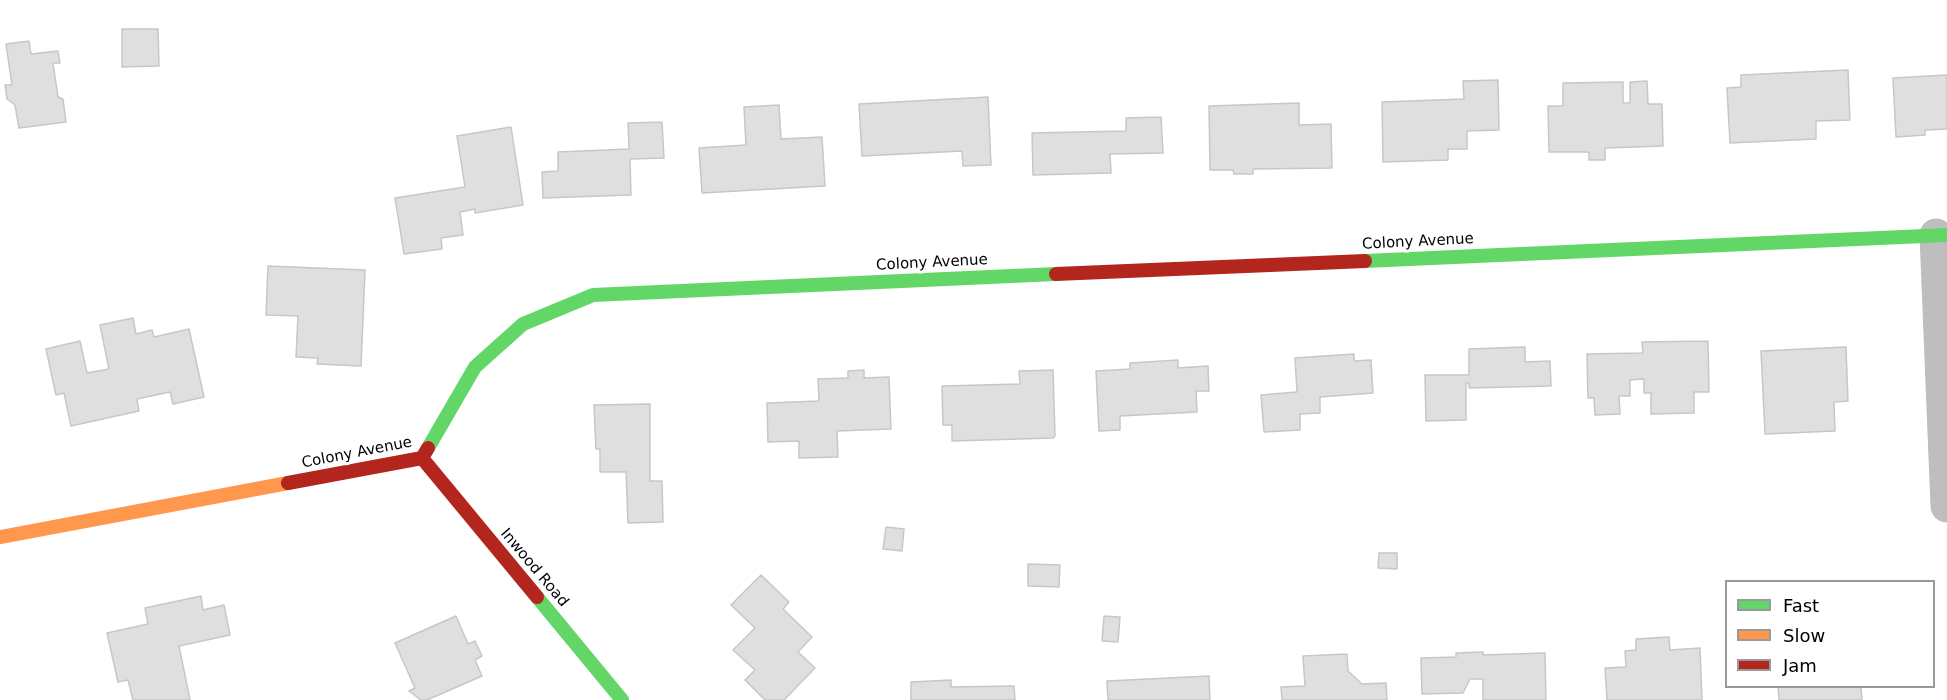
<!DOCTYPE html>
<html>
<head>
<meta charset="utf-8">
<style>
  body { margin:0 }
  #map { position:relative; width:1947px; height:700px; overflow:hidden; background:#fff; font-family:"DejaVu Sans",sans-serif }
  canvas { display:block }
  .legend { position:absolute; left:1725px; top:580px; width:210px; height:108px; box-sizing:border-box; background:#fff; border:2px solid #999; margin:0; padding:8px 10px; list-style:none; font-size:18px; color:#000 }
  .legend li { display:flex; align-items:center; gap:12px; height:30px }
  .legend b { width:30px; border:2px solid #999 }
</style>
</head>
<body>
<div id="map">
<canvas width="1947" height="700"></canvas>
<ul class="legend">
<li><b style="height:8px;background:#63d668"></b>Fast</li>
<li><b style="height:8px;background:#ff974d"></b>Slow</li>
<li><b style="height:8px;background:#b3261e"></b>Jam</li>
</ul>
</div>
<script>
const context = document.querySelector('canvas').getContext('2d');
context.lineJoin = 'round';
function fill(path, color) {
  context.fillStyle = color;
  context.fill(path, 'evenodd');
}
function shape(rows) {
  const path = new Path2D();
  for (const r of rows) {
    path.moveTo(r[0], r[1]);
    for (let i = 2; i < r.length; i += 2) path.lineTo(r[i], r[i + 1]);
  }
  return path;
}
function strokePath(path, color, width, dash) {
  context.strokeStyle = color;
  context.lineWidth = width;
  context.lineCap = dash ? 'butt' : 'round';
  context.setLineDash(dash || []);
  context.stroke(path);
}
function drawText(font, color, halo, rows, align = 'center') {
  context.font = font + ' "DejaVu Sans",sans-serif';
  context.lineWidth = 6;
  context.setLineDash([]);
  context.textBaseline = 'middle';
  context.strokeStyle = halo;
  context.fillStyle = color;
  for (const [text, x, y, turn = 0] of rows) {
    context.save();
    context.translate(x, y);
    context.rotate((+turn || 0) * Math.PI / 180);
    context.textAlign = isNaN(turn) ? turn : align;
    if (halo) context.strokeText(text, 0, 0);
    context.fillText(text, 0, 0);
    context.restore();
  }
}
const building = shape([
  [122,29,158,29,159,66,122,67,122,29],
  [29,41,31,54,58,51,60,63,53,63,58,97,63,99,66,122,19,128,15,105,7,99,5,85,12,85,6,44,29,41],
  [1848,70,1850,120,1816,121,1816,139,1730,143,1727,88,1741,87,1741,75,1848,70],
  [1947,75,1947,129,1925,130,1925,135,1896,137,1893,78,1947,75],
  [1498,80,1499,130,1467,131,1467,149,1448,149,1448,160,1383,162,1382,102,1464,99,1463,81,1498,80],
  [1647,81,1648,104,1662,104,1663,146,1605,148,1605,160,1589,160,1589,152,1549,152,1548,106,1563,106,1563,83,1623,82,1623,103,1630,103,1630,82,1647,81],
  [988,97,991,165,963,166,962,151,862,156,859,104,988,97],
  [1299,103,1299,125,1331,124,1332,168,1253,169,1253,174,1234,174,1233,170,1210,170,1209,106,1299,103],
  [779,105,781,139,822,137,825,186,702,193,699,148,746,145,744,107,779,105],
  [1161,117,1163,153,1110,154,1111,173,1033,175,1032,133,1126,131,1126,118,1161,117],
  [662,122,664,158,630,159,631,195,543,198,542,172,558,171,558,152,629,149,628,123,662,122],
  [511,127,523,205,475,213,475,209,460,212,463,235,441,238,442,249,404,254,395,198,465,187,457,136,511,127],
  [268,266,365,270,361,366,317,364,318,358,296,357,298,316,266,315,268,266],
  [133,318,136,334,152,330,154,337,189,329,204,397,173,404,170,392,137,399,139,411,71,426,64,393,56,395,46,349,80,341,87,373,109,369,100,325,133,318],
  [1708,341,1709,392,1694,392,1694,413,1651,414,1651,393,1644,393,1644,379,1630,380,1630,396,1619,396,1620,414,1595,415,1594,398,1588,398,1587,354,1643,353,1642,342,1708,341],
  [1525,347,1525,362,1550,361,1551,386,1469,388,1469,383,1466,383,1466,420,1426,421,1425,375,1469,375,1469,349,1525,347],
  [1846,347,1848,401,1834,402,1835,431,1765,434,1761,351,1846,347],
  [1354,354,1354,361,1371,360,1373,393,1320,397,1320,413,1300,414,1300,430,1264,432,1261,395,1297,392,1295,358,1354,354],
  [1178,360,1178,368,1208,366,1209,391,1196,391,1197,412,1120,416,1120,430,1099,431,1096,371,1130,369,1130,363,1178,360],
  [864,370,864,378,889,377,891,429,837,431,838,457,799,458,799,441,768,442,767,403,819,401,818,379,848,378,848,371,864,370],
  [1053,370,1055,436,1053,438,952,441,952,425,943,425,942,386,1020,384,1019,371,1053,370],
  [650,404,650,481,662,481,663,522,628,523,626,472,600,472,600,449,596,449,594,405,650,404],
  [886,527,904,529,902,551,883,549,886,527],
  [1379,553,1397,553,1397,569,1378,568,1379,553],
  [1028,564,1060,565,1059,587,1028,586,1028,564],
  [761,575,789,602,783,609,812,637,798,652,815,668,784,700,765,700,745,680,755,670,733,650,755,628,731,605,761,575],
  [201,596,203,610,224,605,230,635,179,646,190,700,133,700,128,680,118,682,107,633,148,624,145,608,201,596],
  [456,616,468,644,475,641,482,656,475,660,482,676,427,700,421,700,409,691,415,688,395,643,456,616],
  [1104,616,1120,617,1118,642,1102,641,1104,616],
  [1669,637,1670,650,1700,648,1702,700,1607,700,1605,668,1626,667,1625,651,1636,650,1636,639,1669,637],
  [1483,652,1483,655,1545,653,1546,700,1483,700,1483,679,1470,679,1463,693,1422,694,1421,658,1456,657,1456,653,1483,652],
  [1347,654,1348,671,1362,684,1386,683,1387,700,1282,700,1281,687,1305,686,1303,656,1347,654],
  [1209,676,1210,700,1108,700,1107,681,1209,676],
  [951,680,951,687,1014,686,1015,700,911,700,911,682,951,680],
  [1778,686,1861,686,1862,700,1779,700,1778,686]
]);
const street = shape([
  [1936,235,1947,506]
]);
const fast = shape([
  [1365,261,1947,235],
  [428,448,475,367,523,324,593,295,1056,274],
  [537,597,622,700]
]);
const slow = shape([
  [0,537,288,483]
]);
const jam = shape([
  [1056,274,1365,261],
  [422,458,537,597],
  [288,483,422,458,428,448]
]);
const streetNames = [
  ["Colony Avenue",1418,242,-3],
  ["Colony Avenue",932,263,-3],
  ["Colony Avenue",357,453,-11],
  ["Inwood Road",534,568,50]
];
fill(building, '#dfdfdf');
strokePath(building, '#c7c7c7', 1.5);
strokePath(street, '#bebebe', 33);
strokePath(fast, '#63d668', 14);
strokePath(slow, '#ff974d', 14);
strokePath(jam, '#b3261e', 14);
drawText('15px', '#000', '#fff', streetNames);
</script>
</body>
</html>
